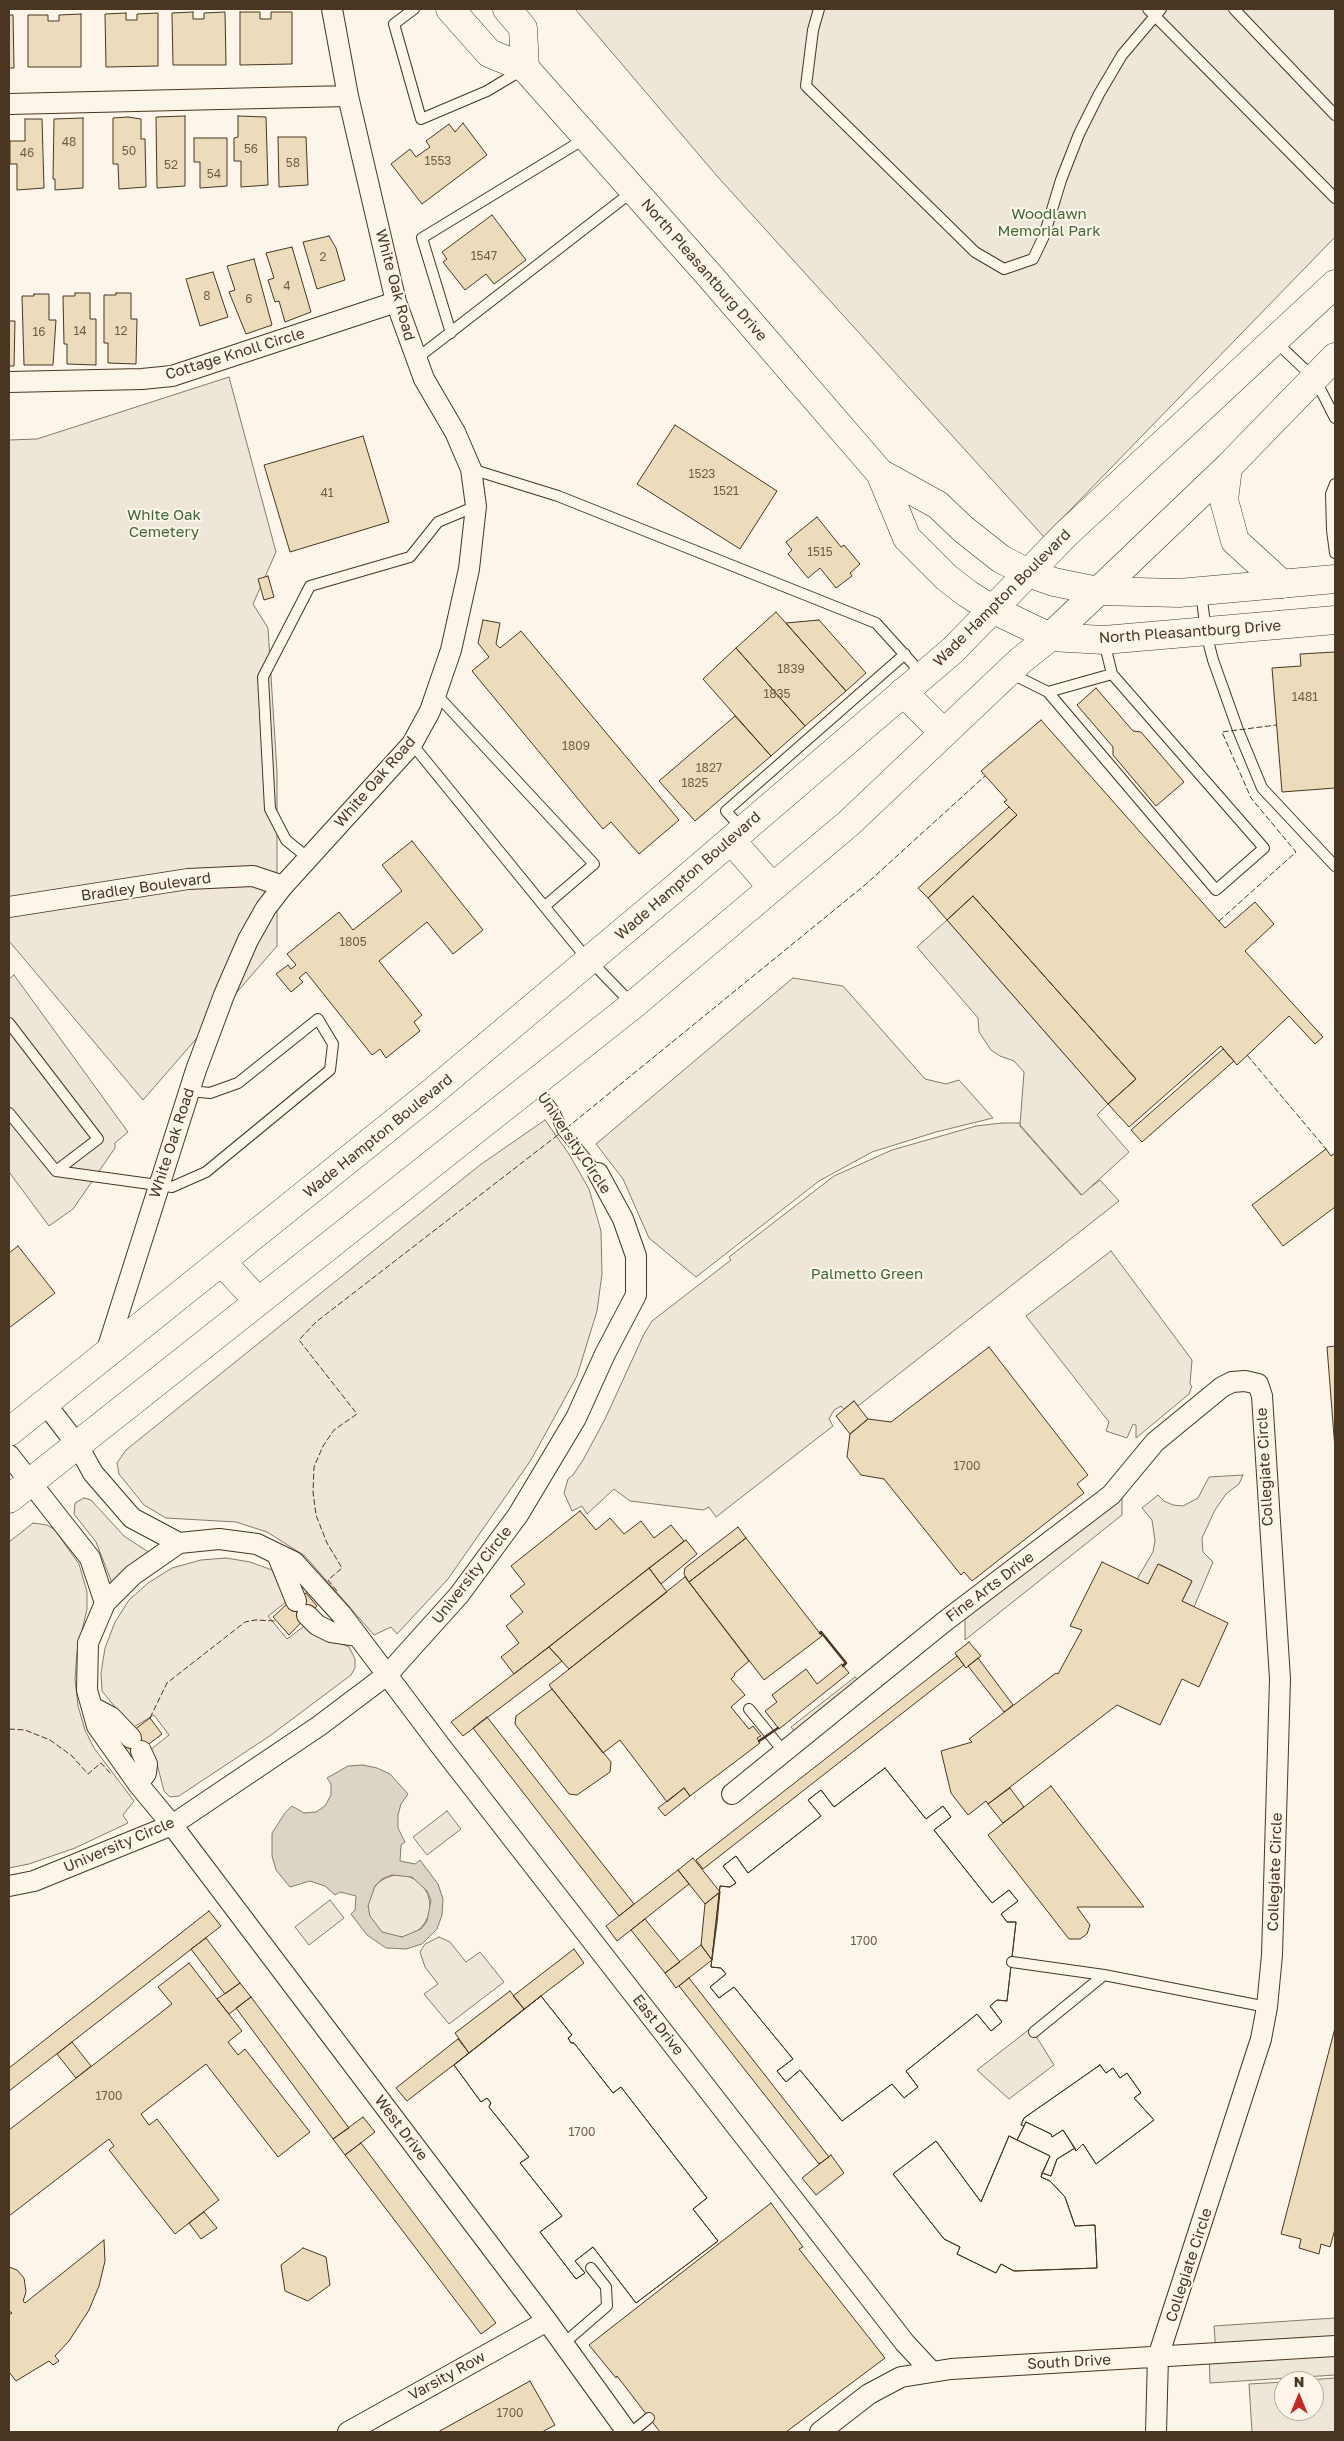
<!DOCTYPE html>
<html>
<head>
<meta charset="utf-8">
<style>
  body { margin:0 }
  #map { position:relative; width:1344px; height:2441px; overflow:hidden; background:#fbf6e9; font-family:"Golos Text",sans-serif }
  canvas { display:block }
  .frame { position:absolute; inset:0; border:10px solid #4a3520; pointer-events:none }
  .north { position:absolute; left:1274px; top:2371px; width:50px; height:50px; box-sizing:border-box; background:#fbf6e9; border:1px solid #b4a999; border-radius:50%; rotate:0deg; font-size:14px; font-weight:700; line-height:20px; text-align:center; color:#4a3520 }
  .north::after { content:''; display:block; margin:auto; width:18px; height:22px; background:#c62828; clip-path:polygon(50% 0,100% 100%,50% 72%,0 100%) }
</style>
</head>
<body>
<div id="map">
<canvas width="1344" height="2441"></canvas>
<div class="frame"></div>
<div class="north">N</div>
</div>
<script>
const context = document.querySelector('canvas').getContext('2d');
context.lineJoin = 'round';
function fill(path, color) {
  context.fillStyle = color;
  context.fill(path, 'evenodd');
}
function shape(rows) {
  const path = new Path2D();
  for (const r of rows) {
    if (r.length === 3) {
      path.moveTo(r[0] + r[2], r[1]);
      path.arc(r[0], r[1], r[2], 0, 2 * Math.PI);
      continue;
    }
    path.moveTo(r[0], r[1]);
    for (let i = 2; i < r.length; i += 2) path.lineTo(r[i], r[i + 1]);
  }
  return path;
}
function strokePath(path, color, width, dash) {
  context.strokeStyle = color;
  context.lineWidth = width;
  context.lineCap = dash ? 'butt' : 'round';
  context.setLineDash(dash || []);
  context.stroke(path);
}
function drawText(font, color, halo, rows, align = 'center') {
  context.font = font + ' "Golos Text",sans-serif';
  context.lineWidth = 4;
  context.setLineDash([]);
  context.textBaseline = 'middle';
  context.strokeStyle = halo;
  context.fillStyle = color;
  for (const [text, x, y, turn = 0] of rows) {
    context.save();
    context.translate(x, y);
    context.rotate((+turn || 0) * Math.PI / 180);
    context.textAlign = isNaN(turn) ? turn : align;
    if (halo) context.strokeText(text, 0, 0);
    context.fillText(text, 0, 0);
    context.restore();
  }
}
const green = shape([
  [575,9,1335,9,1335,237,1044,537,717,176,575,9],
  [229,377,276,552,253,604,268,628,277,772,277,946,143,1100,9,941,9,440,37,439,229,377],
  [14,975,128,1132,115,1143,115,1148,73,1209,49,1226,9,1172,9,979,14,975],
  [545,1120,569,1154,589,1189,601,1231,602,1274,597,1311,577,1376,531,1460,448,1579,397,1634,391,1627,374,1635,305,1556,267,1532,236,1522,166,1518,144,1505,119,1474,117,1463,126,1450,480,1165,545,1120],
  [1002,1123,1020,1123,1020,1126,1081,1195,1100,1180,1119,1201,858,1406,854,1401,844,1409,841,1406,834,1410,829,1419,833,1426,716,1517,709,1507,703,1510,630,1501,614,1489,587,1514,582,1506,572,1511,564,1493,568,1479,573,1475,583,1460,605,1419,644,1334,652,1321,731,1260,729,1257,834,1176,892,1150,976,1126,1002,1123],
  [84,1498,91,1500,124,1536,150,1553,112,1583,96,1542,74,1514,75,1503,84,1498],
  [33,1523,47,1525,54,1529,79,1564,87,1592,87,1609,77,1652,75,1679,78,1706,85,1730,94,1748,134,1801,123,1815,128,1823,75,1848,29,1864,9,1868,9,1542,33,1523],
  [226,1558,250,1562,272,1570,286,1602,268,1616,287,1639,307,1624,318,1634,349,1647,355,1659,355,1668,351,1675,271,1735,179,1796,170,1797,164,1791,156,1760,149,1751,169,1735,154,1715,132,1728,102,1691,101,1673,105,1648,115,1622,129,1600,148,1583,172,1568,201,1560,226,1558],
  [399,1906,31],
  [1335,2378,1335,2432,1252,2432,1249,2384,1284,2382,1284,2411,1314,2411,1314,2381,1294,2381,1335,2378]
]);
const parking = shape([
  [947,920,1108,1104,1097,1115,1129,1152,1082,1195,1020,1125,1024,1072,1014,1061,1000,1056,991,1050,979,1032,978,1018,917,947,947,920],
  [793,978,843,986,925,1079,946,1084,959,1080,993,1118,936,1132,872,1152,819,1181,696,1277,649,1238,623,1179,596,1144,793,978],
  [1111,1251,1192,1360,1190,1384,1192,1386,1189,1394,1136,1438,1136,1425,1133,1424,1127,1438,1106,1431,1109,1422,1026,1316,1111,1251],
  [1243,1475,1239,1484,1226,1494,1215,1510,1202,1538,1203,1552,1213,1562,1194,1607,1182,1601,1192,1581,1175,1572,1159,1564,1148,1584,1137,1579,1153,1552,1155,1541,1152,1520,1142,1508,1158,1495,1164,1501,1173,1505,1183,1506,1198,1498,1209,1477,1243,1475],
  [1122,1495,1122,1515,965,1640,965,1606,1122,1495],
  [855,1677,859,1682,795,1732,791,1727,855,1677],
  [447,1811,461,1829,427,1855,413,1837,447,1811],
  [330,1900,344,1918,309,1945,295,1927,330,1900],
  [439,1937,450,1942,466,1962,480,1952,504,1982,449,2024,424,1994,438,1984,425,1967,420,1952,425,1944,439,1937],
  [1031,2028,1054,2065,1009,2099,977,2070,1031,2028],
  [1335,2318,1335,2375,1210,2383,1209,2354,1216,2353,1214,2326,1335,2318]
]);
const water = shape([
  [363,1765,377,1768,390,1774,408,1794,401,1804,398,1815,398,1828,405,1842,401,1845,400,1861,415,1864,420,1860,438,1884,443,1899,442,1915,437,1929,422,1944,406,1949,386,1948,367,1935,351,1914,355,1910,356,1896,340,1892,335,1895,325,1886,310,1881,290,1887,276,1870,272,1856,272,1833,285,1813,292,1806,304,1813,316,1812,325,1806,331,1795,331,1784,327,1778,348,1766,363,1765],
  [392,1875,412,1877,427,1891,431,1900,427,1921,421,1929,402,1937,382,1932,370,1916,368,1906,375,1886,382,1879,392,1875]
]);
const building = shape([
  [193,12,193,19,204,19,204,13,225,12,226,65,173,65,172,13,193,12],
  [240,12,260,12,260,19,271,19,271,12,292,12,292,64,240,65,240,12],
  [126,13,126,20,137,20,137,14,158,13,158,66,106,67,105,14,126,13],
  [81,14,81,67,28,67,28,15,48,15,48,21,59,21,59,15,81,14],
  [9,15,13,15,14,68,9,68,9,15],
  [185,116,185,186,157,188,156,117,185,116],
  [238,116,266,117,268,185,241,187,241,161,234,161,234,138,238,137,238,116],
  [128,117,141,119,141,139,145,139,146,187,119,189,118,164,113,164,113,118,128,117],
  [83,118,83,188,55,190,55,179,53,179,54,119,83,118],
  [25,119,42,119,44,188,17,190,17,164,10,164,10,141,25,141,25,119],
  [463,123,487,155,422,204,391,164,410,149,416,157,430,147,426,141,449,124,455,132,463,123],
  [278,137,306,137,308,185,279,187,278,137],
  [194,138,227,138,227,186,200,188,200,162,194,162,194,138],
  [492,215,526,260,494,284,486,274,465,290,443,262,447,259,442,252,492,215],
  [329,236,336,248,345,280,317,289,303,242,329,236],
  [292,247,311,312,285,322,279,301,275,302,268,280,274,278,266,253,292,247],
  [254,259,272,325,246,334,229,292,235,290,227,266,254,259],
  [213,272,228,317,200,326,186,279,213,272],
  [75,293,90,293,90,319,96,319,96,365,67,364,67,344,64,344,63,296,75,296,75,293],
  [116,293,131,293,131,319,137,319,136,364,108,363,108,343,104,343,104,295,116,295,116,293],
  [34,294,49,294,49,320,56,320,53,365,24,365,22,296,34,296,34,294],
  [9,295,9,321,15,321,14,366,9,366,9,295],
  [675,425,777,491,740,549,637,484,675,425],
  [363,436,389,522,290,552,264,465,363,436],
  [817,517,841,547,844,545,860,564,850,573,852,576,836,588,820,568,808,578,788,554,792,550,786,542,817,517],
  [268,576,274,597,264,600,258,579,268,576],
  [776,612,846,691,805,726,736,648,776,612],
  [483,620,500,623,496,644,500,648,521,631,679,820,639,854,611,822,603,829,472,671,489,657,478,643,483,620],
  [819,620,866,673,846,691,786,623,819,620],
  [736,648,805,726,771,756,703,679,736,648],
  [1335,652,1335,788,1282,792,1272,668,1301,666,1300,654,1335,652],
  [1096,688,1133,731,1141,732,1184,782,1156,806,1113,755,1113,747,1077,705,1096,688],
  [735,716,771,756,695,821,659,781,735,716],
  [1041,720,1225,928,1255,902,1274,924,1245,951,1323,1037,1315,1044,1289,1016,1237,1065,1221,1046,1129,1127,1108,1104,1136,1079,973,896,947,920,928,898,1017,815,1004,802,1007,800,981,771,1041,720],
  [1009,807,1017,815,928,898,918,888,1009,807],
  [412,841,483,930,453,954,427,922,379,961,422,1015,414,1022,420,1031,386,1058,380,1049,372,1055,306,972,299,978,303,982,291,992,276,974,288,965,291,969,296,965,287,954,339,912,353,930,402,891,382,865,412,841],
  [973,896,1136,1079,1108,1104,947,920,973,896],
  [1223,1049,1234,1061,1142,1142,1131,1130,1223,1049],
  [1326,1149,1331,1156,1335,1153,1335,1207,1283,1246,1252,1205,1326,1149],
  [18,1246,55,1293,9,1328,9,1253,18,1246],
  [1335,1346,1335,1449,1327,1347,1335,1346],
  [989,1347,1088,1475,1077,1484,1084,1493,972,1581,964,1572,961,1575,884,1479,861,1475,847,1457,850,1434,868,1419,891,1422,989,1347],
  [854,1401,868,1419,850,1434,836,1416,854,1401],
  [580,1511,596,1530,610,1518,624,1534,641,1521,654,1538,671,1525,684,1541,514,1674,501,1657,519,1643,506,1626,523,1612,510,1596,525,1584,511,1566,580,1511],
  [738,1527,746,1538,689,1582,684,1574,685,1568,738,1527],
  [746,1538,822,1636,764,1680,689,1582,746,1538],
  [686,1540,697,1554,661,1584,649,1568,686,1540],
  [1102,1562,1148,1584,1158,1564,1175,1572,1192,1581,1182,1601,1228,1623,1199,1687,1182,1679,1160,1725,1117,1705,988,1804,986,1801,968,1815,951,1793,941,1751,972,1742,969,1739,1056,1673,1058,1674,1082,1630,1070,1626,1102,1562],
  [649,1568,667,1592,569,1669,549,1647,649,1568],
  [685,1577,749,1661,734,1674,735,1675,731,1679,745,1695,731,1707,749,1729,753,1726,761,1736,757,1738,760,1743,690,1796,684,1788,667,1802,620,1740,603,1753,549,1685,685,1577],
  [306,1593,317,1606,289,1635,273,1617,288,1603,291,1606,306,1593],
  [969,1642,981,1656,966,1668,955,1653,969,1642],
  [549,1647,562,1661,463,1736,451,1722,549,1647],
  [957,1656,964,1665,703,1869,696,1860,957,1656],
  [978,1658,1013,1705,1004,1712,968,1666,978,1658],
  [842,1664,849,1673,779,1729,765,1711,777,1702,772,1695,806,1669,817,1684,842,1664],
  [552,1689,611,1762,610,1772,577,1795,569,1794,515,1724,516,1716,552,1689],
  [487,1717,634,1904,619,1916,473,1728,487,1717],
  [150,1718,162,1734,132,1757,122,1745,137,1733,134,1730,150,1718],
  [885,1768,926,1819,943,1806,951,1817,934,1830,992,1903,1009,1890,1018,1901,1001,1914,1007,1922,1016,1922,1007,2001,997,2000,990,2006,1002,2022,991,2031,977,2014,906,2071,918,2087,904,2098,892,2084,842,2121,800,2070,786,2082,777,2071,793,2059,734,1987,719,1998,710,1987,726,1974,721,1968,711,1967,720,1886,730,1887,736,1883,723,1866,736,1856,748,1873,821,1816,808,1800,821,1790,834,1807,885,1768],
  [885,1768,926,1819,943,1806,951,1817,934,1830,992,1903,1009,1890,1018,1901,1001,1914,1007,1922,1016,1922,1007,2001,997,2000,990,2006,1002,2022,991,2031,977,2014,906,2071,918,2087,904,2098,892,2084,842,2121,800,2070,786,2082,777,2071,793,2059,734,1987,719,1998,710,1987,726,1974,721,1968,711,1967,720,1886,730,1887,736,1883,723,1866,736,1856,748,1873,821,1816,808,1800,821,1790,834,1807,885,1768],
  [1051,1786,1144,1907,1077,1907,1090,1925,1087,1934,1080,1939,1069,1939,988,1835,1051,1786],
  [684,1788,690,1796,665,1816,658,1808,684,1788],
  [1010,1788,1024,1807,1003,1823,988,1804,1010,1788],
  [693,1858,720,1892,705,1904,678,1870,693,1858],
  [678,1870,689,1884,617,1941,606,1926,678,1870],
  [720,1892,717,1923,712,1960,701,1945,705,1904,720,1892],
  [209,1911,221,1926,9,2091,9,2068,209,1911],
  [645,1919,680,1962,665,1973,631,1930,645,1919],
  [206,1938,240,1983,225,1994,191,1949,206,1938],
  [701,1945,712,1960,676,1988,665,1973,701,1945],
  [574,1949,584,1963,524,2009,513,1996,574,1949],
  [189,1963,242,2031,228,2042,238,2055,245,2049,310,2132,278,2157,206,2064,141,2114,149,2125,157,2119,219,2200,189,2223,175,2234,109,2150,114,2146,109,2139,9,2216,9,2130,172,2004,158,1987,189,1963],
  [689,1978,829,2157,819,2164,679,1986,689,1978],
  [240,1983,251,1997,229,2014,217,1999,240,1983],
  [510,1991,524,2009,469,2053,455,2033,510,1991],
  [541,1996,572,2035,568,2038,571,2043,574,2043,613,2093,621,2087,707,2198,693,2209,718,2241,636,2303,593,2247,575,2261,585,2273,576,2279,540,2232,562,2216,520,2163,529,2157,489,2107,491,2103,487,2098,481,2102,454,2065,541,1996],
  [541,1996,572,2035,568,2038,571,2043,574,2043,613,2093,621,2087,707,2198,693,2209,718,2241,636,2303,593,2247,575,2261,585,2273,576,2279,540,2232,562,2216,520,2163,529,2157,489,2107,491,2103,487,2098,481,2102,454,2065,541,1996],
  [251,1997,349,2128,333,2139,236,2008,251,1997],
  [1335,2028,1335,2229,1330,2247,1321,2244,1319,2254,1299,2248,1301,2239,1281,2234,1335,2028],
  [458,2039,469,2053,407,2101,396,2088,458,2039],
  [72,2042,91,2066,76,2078,57,2054,72,2042],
  [1100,2065,1106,2073,1113,2068,1120,2078,1127,2073,1141,2093,1134,2098,1154,2120,1096,2164,1083,2144,1076,2151,1075,2148,1057,2159,1051,2176,1042,2173,1041,2177,1050,2181,1065,2197,1075,2226,1095,2225,1097,2268,1014,2271,1001,2264,996,2273,957,2254,960,2247,944,2239,893,2174,936,2141,981,2202,1009,2136,1017,2140,1024,2126,1021,2125,1024,2118,1100,2065],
  [1100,2065,1106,2073,1113,2068,1120,2078,1127,2073,1141,2093,1134,2098,1154,2120,1096,2164,1083,2144,1076,2151,1063,2130,1052,2137,1051,2134,1026,2122,1024,2126,1021,2125,1024,2118,1100,2065],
  [363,2117,375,2132,345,2155,333,2139,363,2117],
  [1026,2122,1051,2134,1052,2137,1063,2130,1075,2148,1057,2159,1051,2176,1042,2173,1050,2156,1017,2140,1026,2122],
  [1009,2136,1050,2156,1041,2177,1050,2181,1065,2197,1075,2226,1095,2225,1097,2268,1014,2271,1001,2264,996,2273,957,2254,960,2247,944,2239,893,2174,936,2141,981,2202,1009,2136],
  [361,2143,496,2323,481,2334,345,2155,361,2143],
  [831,2155,844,2173,816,2195,802,2178,831,2155],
  [771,2203,803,2247,799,2249,885,2358,786,2432,660,2432,617,2376,616,2378,589,2345,771,2203],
  [204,2212,217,2228,201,2239,189,2223,204,2212],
  [104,2240,105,2261,99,2286,89,2310,69,2341,55,2356,59,2361,53,2365,49,2361,16,2381,9,2372,9,2315,12,2313,9,2311,9,2267,17,2270,24,2278,26,2292,23,2301,25,2303,104,2240],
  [303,2248,326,2257,330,2285,308,2301,285,2291,281,2265,303,2248],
  [530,2381,555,2425,542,2432,438,2432,530,2381]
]);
const service = shape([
  [414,9,394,24,421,119,487,91,522,70],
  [819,9,813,30,806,86,975,252,1004,269,1033,259,1044,236,1061,180,1079,134,1099,94,1122,55,1161,9],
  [1148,9,1335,198],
  [1234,9,1335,115],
  [451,333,422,238,586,138],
  [1275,341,1315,379,1335,418],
  [416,359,633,191],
  [471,469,558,496,876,623,923,675],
  [1335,484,1331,494,1332,530,1335,553],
  [1201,591,1206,633,1213,660,1238,730,1262,788,1335,866],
  [1010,673,1048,692,1216,890,1264,848,1112,674,1104,641],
  [1048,692,1112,674],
  [436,694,594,864,545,906],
  [412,744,579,949,633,1005],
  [743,830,726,811,905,654],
  [307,857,286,840,270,809,263,677,310,586,410,557,438,522,476,506],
  [9,1023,98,1139,56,1171],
  [535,1085,554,1111,563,1131,598,1173],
  [9,1113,56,1171,172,1187,206,1172,330,1070,333,1044,318,1019,238,1083,210,1093,190,1091],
  [749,1709,784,1752],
  [1012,1962,1104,1975],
  [1034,2032,1104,1975,1267,2007],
  [563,2344,607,2306,606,2287,591,2268],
  [632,2432,649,2418]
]);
const minor = shape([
  [9,104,348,96],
  [9,382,142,379,172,376,396,302],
  [9,907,188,879,253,876,283,886],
  [105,1356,196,1070,224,995,248,940,266,908,283,886,412,744,430,711,451,650,469,569,476,506,471,469,455,432,424,379,396,302,348,96,332,9],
  [45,1403,78,1446,93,1473,132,1518,179,1543],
  [9,1455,90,1558,105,1603],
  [277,1554,296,1601],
  [307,1615,317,1625,331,1632,358,1636],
  [92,1707,111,1717,131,1738],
  [138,1784,146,1773,147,1764,141,1751],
  [732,1794,944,1622,1111,1495,1155,1442,1222,1387,1232,1382,1245,1381,1258,1384,1262,1396,1280,1679,1272,1955,1267,2007,1261,2039,1158,2357,1156,2432],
  [9,1886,34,1881,172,1825,319,1726,388,1674,459,1595,518,1515,576,1418,605,1354,636,1295,636,1256,623,1219,598,1173],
  [348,2432,547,2321],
  [627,2432,547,2321,172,1825,138,1784,97,1726,87,1690,88,1643,105,1603,133,1575,179,1543,219,1539,257,1544,294,1562,342,1615,439,1744,905,2343,932,2372],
  [820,2432,869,2394,901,2377,951,2369,1335,2346]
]);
const secondary = shape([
  [450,9,489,53,525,68,709,275,880,473,907,538,947,578,968,594,992,609,1050,637,1104,640,1335,620],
  [507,9,523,28,525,68],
  [880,473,938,505,963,529,1001,559,1028,573,1054,582,1098,591,1179,593,1335,579]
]);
const primary = shape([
  [1228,467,1224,500,1235,541,1282,584],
  [903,692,944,733],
  [731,840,772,887],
  [222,1262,258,1301],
  [9,1432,430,1094,674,889,953,650,1066,534,1335,284],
  [9,1499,633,1005,849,823,1020,661,1050,637,1228,467,1335,357]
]);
const fence = shape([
  [1219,921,1296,852,1251,798,1222,732,1276,725],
  [1247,1055,1326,1149],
  [337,1591,328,1580,342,1568,327,1543,316,1515,313,1492,314,1467,323,1446,334,1430,357,1414,299,1340,316,1322,563,1131,865,885,985,776],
  [150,1718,167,1683,245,1622,255,1620,276,1621],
  [9,1729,25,1730,50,1740,72,1756,88,1774,101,1763,111,1774]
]);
const wall = shape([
  [820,1633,821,1632,846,1663,843,1666],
  [759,1741,778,1728]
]);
const numberNames = [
  ["48",69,142],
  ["56",251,149],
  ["50",129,151],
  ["46",27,153],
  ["1553",438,161],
  ["58",293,163],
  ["52",171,165],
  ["54",214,174],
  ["1547",484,256],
  ["2",323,257],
  ["4",287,286],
  ["8",207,296],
  ["6",249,299],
  ["14",80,331],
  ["12",121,331],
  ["16",39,332],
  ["1523",702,474],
  ["1521",726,491],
  ["41",327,493],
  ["1515",820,552],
  ["1839",791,669],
  ["1835",777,694],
  ["1481",1305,697],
  ["1809",576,746],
  ["1827",709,768],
  ["1825",695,783],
  ["1805",353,942],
  ["1700",967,1466],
  ["1700",864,1941],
  ["1700",109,2096],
  ["1700",582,2132],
  ["1700",510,2413]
];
const parkNames = [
  ["Woodlawn",1049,214],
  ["Memorial Park",1049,231],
  ["White Oak",164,515],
  ["Cemetery",164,532],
  ["Palmetto Green",867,1274]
];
const streetNames = [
  ["North Pleasantburg Drive",704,270,49],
  ["White Oak Road",395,285,75],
  ["Cottage Knoll Circle",235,354,-17],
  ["Wade Hampton Boulevard",1002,598,-45],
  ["North Pleasantburg Drive",1190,632,-4],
  ["White Oak Road",375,782,-49],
  ["Wade Hampton Boulevard",688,876,-41],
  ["Bradley Boulevard",146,887,-8],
  ["Wade Hampton Boulevard",378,1136,-39],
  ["White Oak Road",172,1143,-72],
  ["University Circle",574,1143,56],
  ["Collegiate Circle",1265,1467,-93],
  ["University Circle",472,1575,-52],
  ["Fine Arts Drive",990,1587,-37],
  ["University Circle",119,1845,-23],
  ["Collegiate Circle",1275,1872,-88],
  ["East Drive",658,2025,52],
  ["West Drive",401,2128,53],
  ["Collegiate Circle",1189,2265,-72],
  ["South Drive",1069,2362,-3],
  ["Varsity Row",447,2376,-29]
];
fill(green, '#ede6d9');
strokePath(green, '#887966', 1);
fill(parking, '#ede7d9');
strokePath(parking, '#887966', 1);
fill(water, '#dcd4c6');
strokePath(water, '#887966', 1);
fill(building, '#ecdcbc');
strokePath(building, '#4a3520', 1);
strokePath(service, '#4a3520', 12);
strokePath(minor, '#4a3520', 22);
strokePath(secondary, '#4a3520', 29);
strokePath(primary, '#4a3520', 29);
strokePath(service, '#fbf6e9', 10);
strokePath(minor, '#fbf6e9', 20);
strokePath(secondary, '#fbf6e9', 28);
strokePath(primary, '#fbf6e9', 28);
strokePath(fence, '#4a3520', 1, [6, 2.5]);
strokePath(wall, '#4a3520', 2.5);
drawText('12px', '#725f47', null, numberNames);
drawText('15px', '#436837', '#fbf6e9', parkNames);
drawText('15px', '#4a3520', '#fbf6e9', streetNames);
</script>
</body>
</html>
